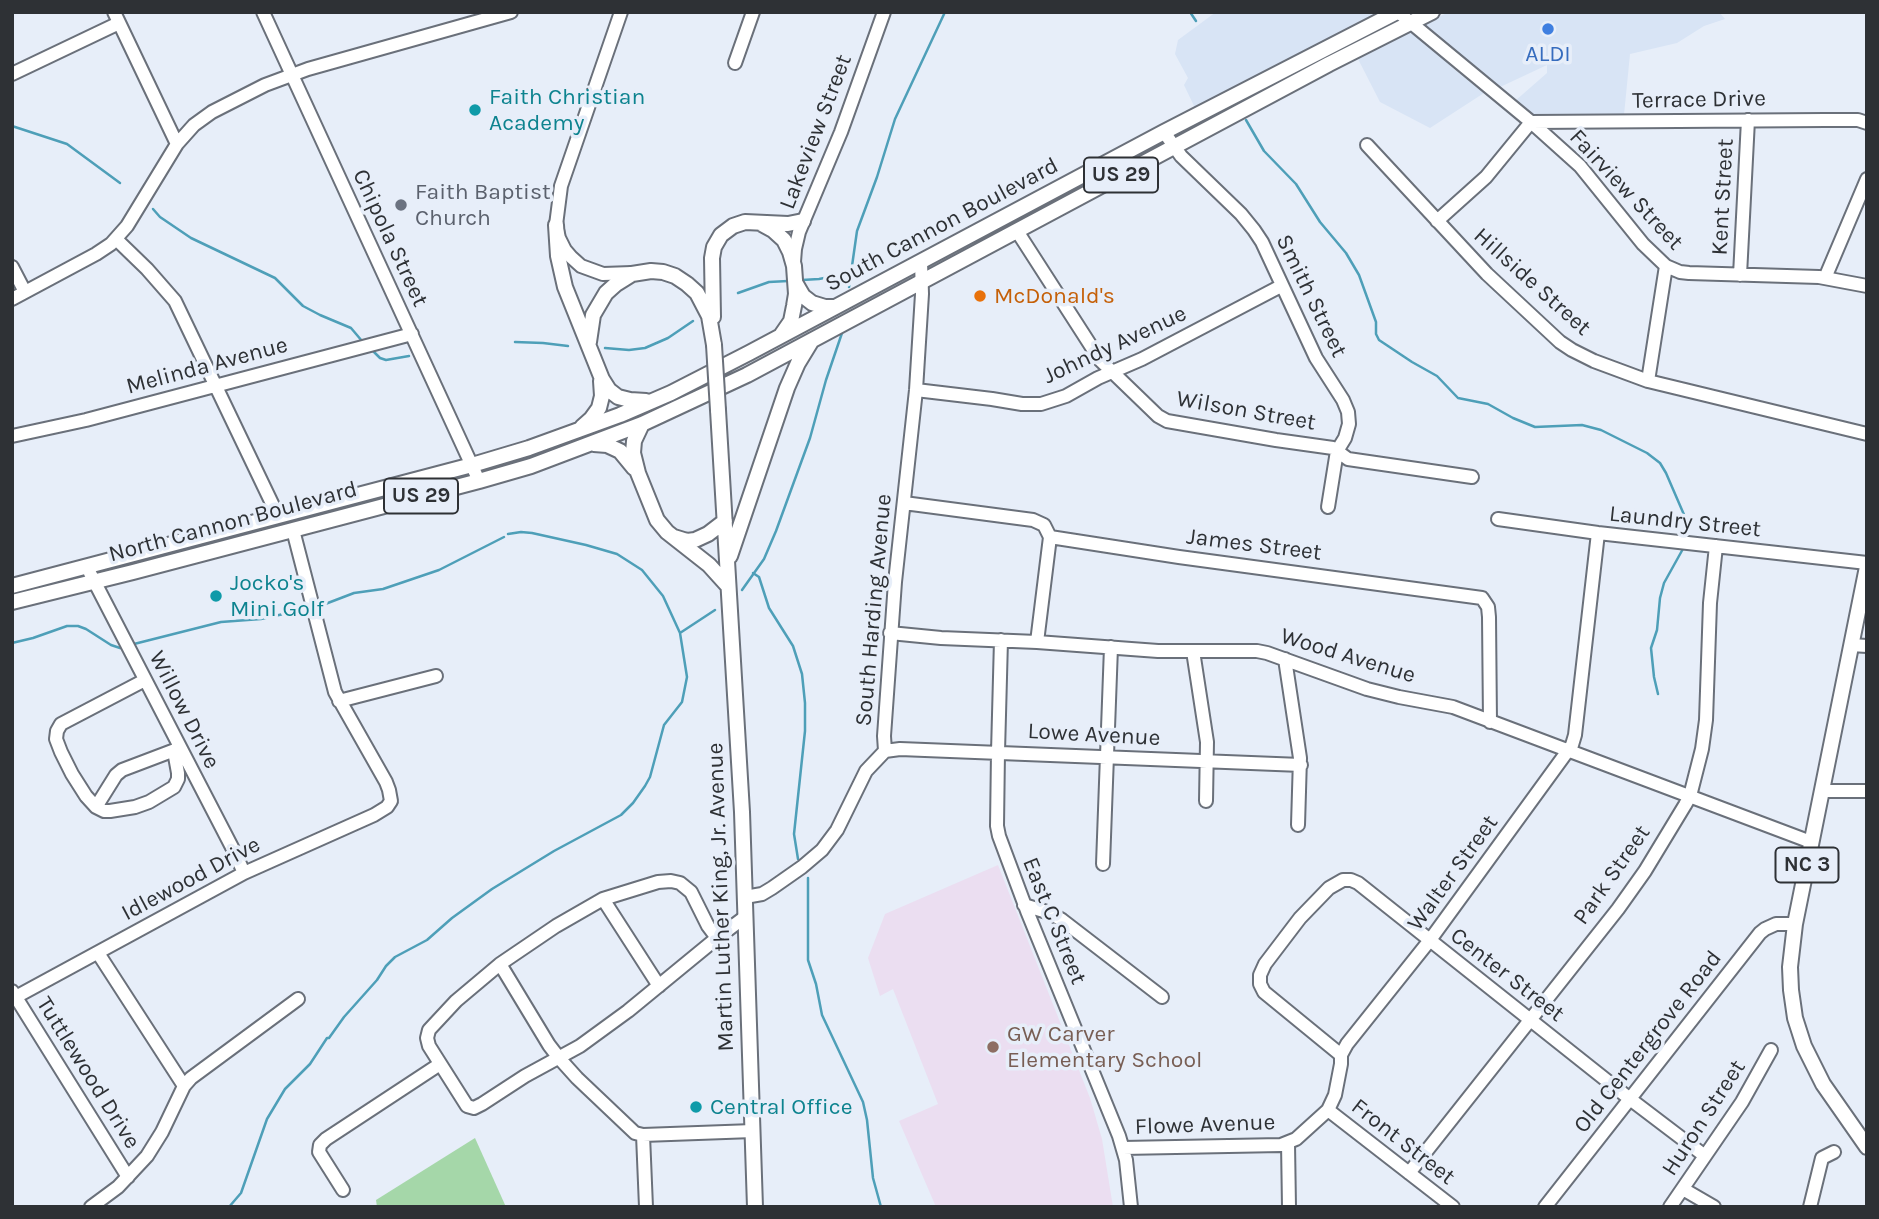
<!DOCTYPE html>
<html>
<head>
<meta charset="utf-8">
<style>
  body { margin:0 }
  #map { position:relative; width:1879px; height:1219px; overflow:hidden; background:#e7eef9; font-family:Karla,sans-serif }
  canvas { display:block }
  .frame { position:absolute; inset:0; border:14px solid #2e3135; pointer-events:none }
</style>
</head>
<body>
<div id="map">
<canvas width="1879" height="1219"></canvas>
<div class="frame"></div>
</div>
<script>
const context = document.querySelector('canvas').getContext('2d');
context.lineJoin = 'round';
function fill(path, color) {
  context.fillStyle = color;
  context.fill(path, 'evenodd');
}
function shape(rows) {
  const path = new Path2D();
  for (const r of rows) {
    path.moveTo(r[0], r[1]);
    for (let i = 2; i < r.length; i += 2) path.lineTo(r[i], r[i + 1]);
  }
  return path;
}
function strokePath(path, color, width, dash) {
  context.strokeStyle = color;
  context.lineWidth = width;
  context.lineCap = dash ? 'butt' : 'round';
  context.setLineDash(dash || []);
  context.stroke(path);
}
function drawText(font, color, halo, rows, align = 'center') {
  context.font = font + ' Karla,sans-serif';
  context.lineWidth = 7;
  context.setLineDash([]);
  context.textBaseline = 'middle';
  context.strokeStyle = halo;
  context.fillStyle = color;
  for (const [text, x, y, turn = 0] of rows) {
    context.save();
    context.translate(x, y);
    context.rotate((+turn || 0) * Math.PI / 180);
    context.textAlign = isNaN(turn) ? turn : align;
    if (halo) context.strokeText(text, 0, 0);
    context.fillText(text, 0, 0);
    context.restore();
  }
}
const built = shape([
  [1216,12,1383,12,1298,55,1196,110,1184,85,1188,78,1175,54,1178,40],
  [1449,12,1719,12,1725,19,1704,26,1677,43,1630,54,1624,115,1535,119,1515,101,1547,73,1547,65,1498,88,1460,54,1450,66,1484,93,1430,128,1380,102,1357,57]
]);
const education = shape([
  [998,865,1090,1098,1102,1139,1113,1207,936,1207,899,1121,938,1104,893,989,880,996,868,958,885,914]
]);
const green = shape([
  [475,1138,506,1207,377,1207,376,1200]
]);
const stream = shape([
  [1190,12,1196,21],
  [1246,120,1264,151,1296,184,1320,222,1346,253,1359,275,1376,322,1376,334,1379,340,1412,362,1437,376,1458,398,1488,404,1513,418,1535,427,1582,425,1601,430,1647,453,1660,463,1666,473,1685,517,1688,529,1687,537],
  [12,126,67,144,120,183],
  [153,209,160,217,191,238,275,278,303,306,320,315,351,328,362,341],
  [802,280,819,279,851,273],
  [849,287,857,231,877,177,895,119,945,12],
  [738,293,769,282,788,281],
  [515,342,543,343,568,346],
  [605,348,629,350,645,348,668,338,693,321],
  [373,351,380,358,386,360,409,356],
  [753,573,759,577,769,608,793,646,802,674,805,703,805,731,794,834,798,859],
  [742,590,764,559,776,531,810,438,826,380,842,333],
  [320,606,354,593,383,589,439,570,504,537],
  [680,633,715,610],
  [12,643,33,638,67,626,78,626,86,629,111,645,120,648],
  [134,644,221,622,261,619,306,609],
  [1658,694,1654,677,1651,648,1657,630,1660,598,1664,583,1684,547],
  [808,878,808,960,816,984,822,1015,863,1102,867,1120,873,1178,881,1207],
  [229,1207,241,1193,267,1119,285,1089,310,1064,327,1038,329,1038,344,1017,377,980,386,966,395,957,427,940,452,918,492,889,554,851,621,815,633,803,645,786,650,777,664,725,682,702,687,677,680,633,663,596,642,570,617,554,586,545,532,533,521,532,508,534]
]);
const minor = shape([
  [114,12,177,144],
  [263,12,479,481],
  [621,12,561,186,556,225,559,238,565,250,571,257,581,266,603,274,632,273],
  [1398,12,1531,122,1580,166,1643,244,1666,266,1680,272,1689,273,1819,277,1867,286],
  [735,63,753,12],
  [12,74,119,23],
  [1164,132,1181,156,1241,214,1254,230,1262,242,1316,358,1343,400,1348,412,1349,424,1345,438,1337,451,1328,507],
  [1367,145,1487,274,1560,342,1572,350,1594,361,1648,381,1867,434],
  [1437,221,1486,177,1531,122,1825,120,1858,120,1867,123],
  [1017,231,1100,360,1158,416,1167,421,1276,440,1333,448,1348,459,1472,477],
  [116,239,147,269,175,301,278,516],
  [794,262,795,249,799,232,841,132,884,12],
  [12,267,25,292],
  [1740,275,1748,120],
  [1825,278,1867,179],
  [12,299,96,254,111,244,127,226,177,144,194,125,212,112,265,85,308,69,511,12],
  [1648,381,1666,266],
  [916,390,992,399,1022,404,1041,404,1066,396,1098,378,1142,359,1281,286],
  [12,436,86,420,412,334],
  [904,503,1033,520,1044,525,1050,537],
  [1498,519,1598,533,1867,563],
  [1050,537,1179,557,1482,598,1488,607,1489,617,1490,722],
  [90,573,236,855,244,873],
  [890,633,941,638,1037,642,1158,651,1257,651,1267,653,1367,689,1399,697,1453,707,1811,842],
  [1001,640,998,752,997,826,999,836,1027,911,1119,1136,1126,1160,1131,1207],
  [1037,642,1050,537],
  [1851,645,1867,646],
  [1193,651,1207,742,1206,801],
  [1285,659,1300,758,1298,825],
  [145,680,61,724,57,731,56,739,61,752,72,774,86,796,96,807,104,811,110,811,135,807,149,802,174,787,178,779,178,773,174,751],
  [339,701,436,676],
  [885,751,900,749,1301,765],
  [1822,791,1867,791],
  [96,807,116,775,122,770,180,748],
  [1103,864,1111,647],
  [745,897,762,894,772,888,802,867,822,850,837,830,866,771,885,751,884,736,895,582,916,390,922,294,921,262],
  [603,899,659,986],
  [1024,905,1050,913,1062,920,1162,997],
  [717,938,708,926,691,892,680,883,671,881,658,882,603,899,556,926,500,964,456,1001,429,1030,427,1038,429,1046,467,1106,474,1108,482,1104,525,1076,580,1046,628,1011,717,938,745,917],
  [98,953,184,1086],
  [500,964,549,1045,559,1058,577,1078,635,1133,643,1135,753,1131],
  [12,991,128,1177],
  [12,999,244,873,374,815,387,807,391,801,389,790,386,782,335,692,293,530],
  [1341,1055,1264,992,1260,984,1260,975,1265,964,1300,918,1329,888,1343,880,1351,880,1358,883,1630,1099,1705,1156],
  [1328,1110,1453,1207],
  [643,1135,646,1207],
  [1288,1143,1289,1207],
  [1123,1148,1281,1145,1296,1139,1328,1110,1335,1095,1341,1064,1341,1055,1347,1044,1430,940,1572,745,1575,735,1598,533],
  [1409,1173,1618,909,1645,871,1685,805,1690,796,1702,749,1706,720,1710,603,1716,546],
  [1683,1189,1714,1207],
  [343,1190,319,1152,320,1145,326,1139,440,1064],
  [91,1207,118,1187,147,1156,162,1132,184,1086,191,1078,298,999],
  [1545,1207,1760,933,1765,929,1776,924,1795,924],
  [1670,1207,1742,1102,1771,1050],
  [1810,1207,1822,1158,1834,1152]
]);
const major = shape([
  [762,224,773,230,784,240,790,252,794,266,796,294,794,306,791,321,782,334],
  [556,225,558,256,565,287,602,379,609,390,618,397,630,400,646,401],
  [796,284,803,296,812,303,825,307,835,307],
  [713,317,712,258,714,247,721,235,733,226,745,222,788,224,803,221],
  [589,342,593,315,606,293,616,284,632,274,651,271,663,272,675,276,687,284,697,293,709,316,714,345],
  [718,410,742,812,755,1207],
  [642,424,634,441,633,453,638,473,657,520,667,532,709,565,728,586],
  [582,427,591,419,599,408,602,396,601,381],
  [594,444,607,445,620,451,634,468],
  [674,537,687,541,695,540,708,534,725,521],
  [730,556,787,388,798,363,812,340],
  [1867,567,1795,924,1790,967,1791,990,1795,1018,1804,1046,1823,1084,1867,1147],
  [12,586,472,465,529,448,620,415,671,393,749,353,1164,132,1397,12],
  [12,602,133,572,479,481,531,466,642,424,747,375,1329,64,1432,12]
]);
const majorBridge = shape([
  [714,345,718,410]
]);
const markers = [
  [1548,29,7,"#3f7fe0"],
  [475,110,7,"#0f9aa8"],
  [401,205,7,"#6b7280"],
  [980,296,7,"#e8710a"],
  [216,596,7,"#0f9aa8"],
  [993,1047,7,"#8d6e63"],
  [696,1107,7,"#0f9aa8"]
];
const shields = [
  [1121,175,74],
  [421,496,74],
  [1807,865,63]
];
const shieldNames = [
  ["US 29",1121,175],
  ["US 29",421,496],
  ["NC 3",1807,865]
];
const shopNames = [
  ["ALDI",1548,54]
];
const cultureNames = [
  ["Faith Christian",489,97],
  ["Academy",489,123],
  ["Jocko's",230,583],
  ["Mini Golf",230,609],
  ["Central Office",710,1107]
];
const streetNames = [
  ["Terrace Drive",1699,100,-1],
  ["Lakeview Street",816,132,-69],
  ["Fairview Street",1626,190,47],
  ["Kent Street",1723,197,-87],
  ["South Cannon Boulevard",942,225,-28],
  ["Chipola Street",390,238,65],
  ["Hillside Street",1532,282,42],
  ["Smith Street",1311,296,64],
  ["Johndy Avenue",1115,345,-25],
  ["Melinda Avenue",207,366,-15],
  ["Wilson Street",1246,411,10],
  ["North Cannon Boulevard",233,522,-15],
  ["Laundry Street",1685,522,6],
  ["James Street",1254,545,7],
  ["South Harding Avenue",874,610,-85],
  ["Wood Avenue",1348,656,17],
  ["Willow Drive",184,710,63],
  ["Lowe Avenue",1094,735,3],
  ["Walter Street",1453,873,-54],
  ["Park Street",1612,875,-55],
  ["Idlewood Drive",191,879,-28],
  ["Martin Luther King, Jr. Avenue",721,897,-92],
  ["East C Street",1054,921,68],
  ["Center Street",1507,975,38],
  ["Old Centergrove Road",1648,1042,-52],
  ["Tuttlewood Drive",88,1073,58],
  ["Huron Street",1704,1118,-57],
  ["Flowe Avenue",1205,1125,-2],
  ["Front Street",1403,1142,38]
];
const worshipNames = [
  ["Faith Baptist",415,192],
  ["Church",415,218]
];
const foodNames = [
  ["McDonald's",994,296]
];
const educationNames = [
  ["GW Carver",1007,1034],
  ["Elementary School",1007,1060]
];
fill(built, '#d8e4f5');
fill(education, '#ebdef1');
fill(green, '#a5d7a9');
strokePath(stream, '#4e9fb8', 2.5);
strokePath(minor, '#6a707a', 16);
strokePath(major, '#6a707a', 18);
strokePath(minor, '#fff', 12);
strokePath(major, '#fff', 14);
strokePath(majorBridge, '#6a707a', 18, []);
strokePath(majorBridge, '#fff', 14);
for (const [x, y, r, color] of markers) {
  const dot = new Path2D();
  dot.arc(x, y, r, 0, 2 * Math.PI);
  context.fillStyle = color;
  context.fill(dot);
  strokePath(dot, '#e7eef9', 2.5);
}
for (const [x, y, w] of shields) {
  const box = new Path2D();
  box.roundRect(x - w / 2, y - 17.5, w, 35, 5);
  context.fillStyle = '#e7eef9';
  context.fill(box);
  strokePath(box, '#2e3135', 2);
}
drawText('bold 21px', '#2e3135', null, shieldNames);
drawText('23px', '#366cbe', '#e7eef9', shopNames);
drawText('23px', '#0d838f', '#e7eef9', cultureNames, 'left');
drawText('23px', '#2e3135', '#e7eef9', streetNames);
drawText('23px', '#5b616d', '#e7eef9', worshipNames, 'left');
drawText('23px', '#c56008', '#e7eef9', foodNames, 'left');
drawText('23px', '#785e54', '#e7eef9', educationNames, 'left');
</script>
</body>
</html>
